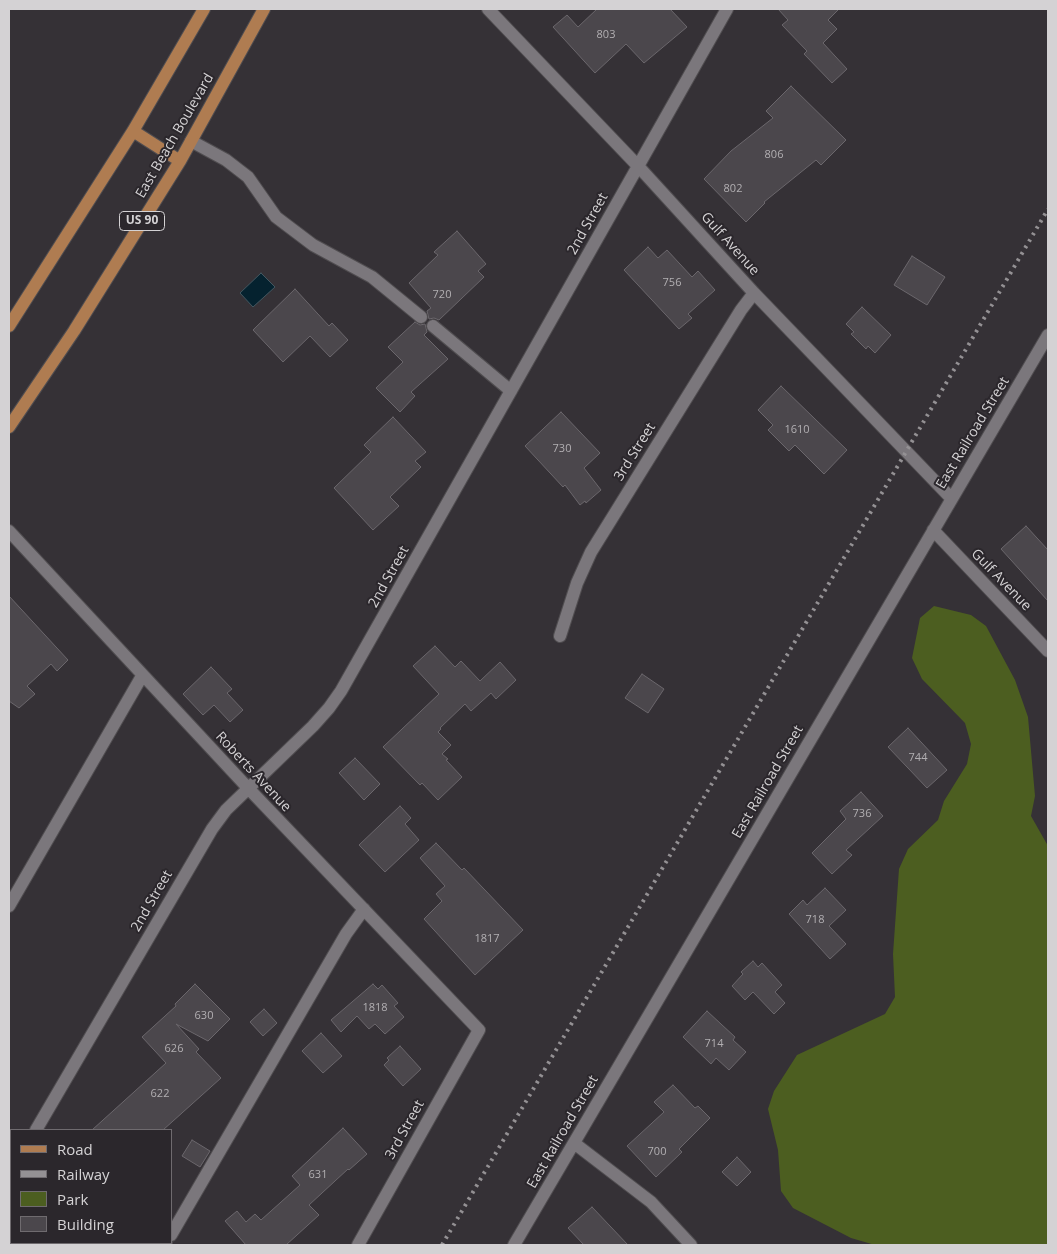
<!DOCTYPE html>
<html>
<head>
<meta charset="utf-8">
<style>
  body { margin:0 }
  #map { position:relative; width:1057px; height:1254px; overflow:hidden; background:#353136; font-family:"Open Sans",sans-serif }
  canvas { display:block }
  .frame { position:absolute; inset:0; border:10px solid #d4d2d4; pointer-events:none }
  .legend { position:absolute; left:10px; top:1129px; width:162px; height:115px; box-sizing:border-box; background:#2b272c; border:1px solid #6f6b6f; margin:0; padding:6px 9px; list-style:none; font-size:15px; color:#d4d2d4 }
  .legend li { display:flex; align-items:center; gap:10px; height:25px }
  .legend b { width:25px; border:1px solid #6f6b6f }
</style>
</head>
<body>
<div id="map">
<canvas width="1057" height="1254"></canvas>
<div class="frame"></div>
<ul class="legend">
<li><b style="height:6px;background:#af7c51"></b>Road</li>
<li><b style="height:6px;background:#949194"></b>Railway</li>
<li><b style="height:14px;background:#4c5e20"></b>Park</li>
<li><b style="height:14px;background:#4b474c"></b>Building</li>
</ul>
</div>
<script>
const context = document.querySelector('canvas').getContext('2d');
context.lineJoin = 'round';
function fill(path, color) {
  context.fillStyle = color;
  context.fill(path, 'evenodd');
}
function shape(rows) {
  const path = new Path2D();
  for (const r of rows) {
    path.moveTo(r[0], r[1]);
    for (let i = 2; i < r.length; i += 2) path.lineTo(r[i], r[i + 1]);
  }
  return path;
}
function strokePath(path, color, width, dash) {
  context.strokeStyle = color;
  context.lineWidth = width;
  context.lineCap = dash ? 'butt' : 'round';
  context.setLineDash(dash || []);
  context.stroke(path);
}
function drawText(font, color, halo, rows, align = 'center') {
  context.font = font + ' "Open Sans",sans-serif';
  context.lineWidth = 4;
  context.setLineDash([]);
  context.textBaseline = 'middle';
  context.strokeStyle = halo;
  context.fillStyle = color;
  for (const [text, x, y, turn = 0] of rows) {
    context.save();
    context.translate(x, y);
    context.rotate((+turn || 0) * Math.PI / 180);
    context.textAlign = isNaN(turn) ? turn : align;
    if (halo) context.strokeText(text, 0, 0);
    context.fillText(text, 0, 0);
    context.restore();
  }
}
const green = shape([
  [934,606,971,615,986,626,1015,680,1028,717,1035,796,1031,816,1048,846,1048,1245,875,1245,851,1238,793,1208,781,1191,778,1150,768,1109,774,1091,797,1055,885,1014,895,997,893,954,899,869,908,849,938,820,944,801,967,764,971,744,965,723,922,679,912,658,920,618]
]);
const water = shape([
  [261,273,275,287,253,307,240,293,261,273]
]);
const building = shape([
  [597,9,670,9,687,27,644,63,626,44,595,73,553,27,567,15,578,27,597,9],
  [778,9,839,9,828,20,837,29,823,43,847,69,832,83,804,54,807,51,782,25,788,20,778,9],
  [791,86,846,140,821,165,816,160,764,202,765,203,746,222,704,179,731,151,773,118,766,111,791,86],
  [457,231,486,264,478,271,484,277,439,320,434,318,429,319,427,311,431,308,409,283,438,255,434,252,457,231],
  [648,247,658,258,667,250,692,277,698,271,715,290,688,314,692,318,679,329,624,270,648,247],
  [912,256,945,277,927,305,894,285,912,256],
  [295,289,329,326,332,323,348,340,330,357,310,336,283,362,253,330,295,289],
  [862,307,891,335,875,353,868,346,866,349,851,334,854,332,846,324,862,307],
  [415,322,420,325,425,324,427,332,424,335,448,359,411,392,415,396,400,412,376,388,403,362,388,347,415,322],
  [781,386,847,450,824,474,795,445,789,451,768,430,773,425,758,410,781,386],
  [561,412,600,453,584,468,601,490,586,503,585,501,580,505,565,485,563,487,525,446,561,412],
  [393,417,426,452,415,461,421,467,390,497,399,506,373,530,334,488,371,452,364,445,393,417],
  [1026,526,1048,550,1048,601,1001,549,1026,526],
  [9,596,68,660,57,671,51,664,27,686,35,694,19,708,9,701,9,596],
  [435,646,455,667,461,661,480,681,500,662,516,680,496,699,491,693,471,711,465,704,440,728,441,729,438,732,451,745,442,754,448,759,446,760,462,777,438,800,422,783,420,785,383,747,439,694,413,666,435,646],
  [211,667,232,689,227,693,243,710,230,722,214,705,203,715,183,694,211,667],
  [642,674,664,689,648,713,625,698,642,674],
  [908,728,947,770,927,788,888,747,908,728],
  [355,758,380,784,364,800,339,773,355,758],
  [861,792,883,816,846,850,852,855,832,874,812,853,846,819,840,811,861,792],
  [400,806,411,818,405,824,419,840,385,872,359,845,400,806],
  [436,843,462,870,464,868,523,930,475,975,424,919,442,901,436,894,445,886,420,858,436,843],
  [825,888,846,910,829,926,846,944,830,959,789,914,803,900,807,905,825,888],
  [753,961,758,967,762,963,782,985,775,992,785,1003,774,1014,753,992,745,1000,732,986,743,974,741,972,753,961],
  [195,984,230,1019,208,1041,176,1024,199,1049,196,1052,221,1078,163,1130,92,1130,166,1063,142,1037,176,1006,175,1004,195,984],
  [373,984,378,989,382,985,398,1003,394,1006,404,1017,385,1034,375,1024,369,1029,357,1016,341,1032,331,1020,373,984],
  [264,1009,277,1023,263,1036,250,1022,264,1009],
  [707,1011,735,1037,733,1040,746,1052,729,1070,716,1058,711,1064,683,1037,707,1011],
  [321,1033,342,1056,323,1073,302,1051,321,1033],
  [400,1046,421,1069,403,1086,384,1065,389,1060,387,1058,400,1046],
  [673,1085,695,1108,698,1106,710,1118,679,1149,682,1152,656,1177,627,1146,664,1112,654,1102,673,1085],
  [343,1128,367,1154,349,1170,348,1169,309,1205,319,1215,286,1245,246,1245,225,1221,237,1211,246,1222,255,1214,261,1220,300,1185,292,1176,343,1128],
  [192,1140,210,1151,200,1167,182,1156,192,1140],
  [737,1157,751,1172,737,1186,722,1172,737,1157],
  [592,1207,628,1245,584,1245,568,1228,592,1207]
]);
const minor = shape([
  [488,9,638,166,754,293,951,498],
  [191,141,226,160,248,177,276,217,313,245,372,277,421,317],
  [433,326,511,391],
  [933,530,1048,651],
  [9,531,248,788,479,1030,358,1245],
  [560,636,577,583,591,552,741,310,754,293],
  [9,906,142,676],
  [36,1130,212,829,226,810,313,726,329,708,341,691,727,9],
  [574,1143,651,1202,691,1245],
  [9,1177,11,1172],
  [171,1235,346,934,364,909],
  [164,1245,166,1243],
  [514,1245,1048,335]
]);
const major = shape([
  [133,131,180,161],
  [9,326,133,131,204,9],
  [9,427,74,331,180,161,264,9]
]);
const rail = shape([
  [442,1245,1048,209]
]);
const numberNames = [
  ["803",606,35],
  ["806",774,155],
  ["802",733,189],
  ["756",672,283],
  ["720",442,295],
  ["1610",797,430],
  ["730",562,449],
  ["744",918,758],
  ["736",862,814],
  ["718",815,920],
  ["1817",487,939],
  ["1818",375,1008],
  ["630",204,1016],
  ["714",714,1044],
  ["626",174,1049],
  ["622",160,1094],
  ["700",657,1152],
  ["631",318,1175]
];
const shields = [
  [142,221,45]
];
const shieldNames = [
  ["US 90",142,221]
];
const streetNames = [
  ["East Beach Boulevard",175,136,-60],
  ["2nd Street",588,224,-61],
  ["Gulf Avenue",730,244,48],
  ["East Railroad Street",973,433,-59],
  ["3rd Street",635,452,-58],
  ["2nd Street",389,577,-61],
  ["Gulf Avenue",1001,580,46],
  ["Roberts Avenue",253,772,47],
  ["East Railroad Street",768,782,-60],
  ["2nd Street",152,901,-60],
  ["3rd Street",405,1130,-61],
  ["East Railroad Street",563,1132,-60]
];
fill(green, '#4c5e20');
fill(water, '#05222f');
strokePath(water, '#435760', 1);
fill(building, '#4b474c');
strokePath(building, '#6b676c', 1);
strokePath(minor, '#504d50', 14);
strokePath(major, '#504d50', 14);
strokePath(minor, '#7b777c', 12);
strokePath(major, '#af7c51', 12);
strokePath(rail, '#949194', 4, [2.5, 5]);
drawText('11px', '#b2afb2', null, numberNames);
for (const [x, y, w] of shields) {
  const box = new Path2D();
  box.roundRect(x - w / 2, y - 9.5, w, 19, 4);
  context.fillStyle = '#2b272c';
  context.fill(box);
  strokePath(box, '#d4d2d4', 1);
}
drawText('bold 12px', '#d4d2d4', null, shieldNames);
drawText('14px', '#d4d2d4', '#2b272c', streetNames);
</script>
</body>
</html>
